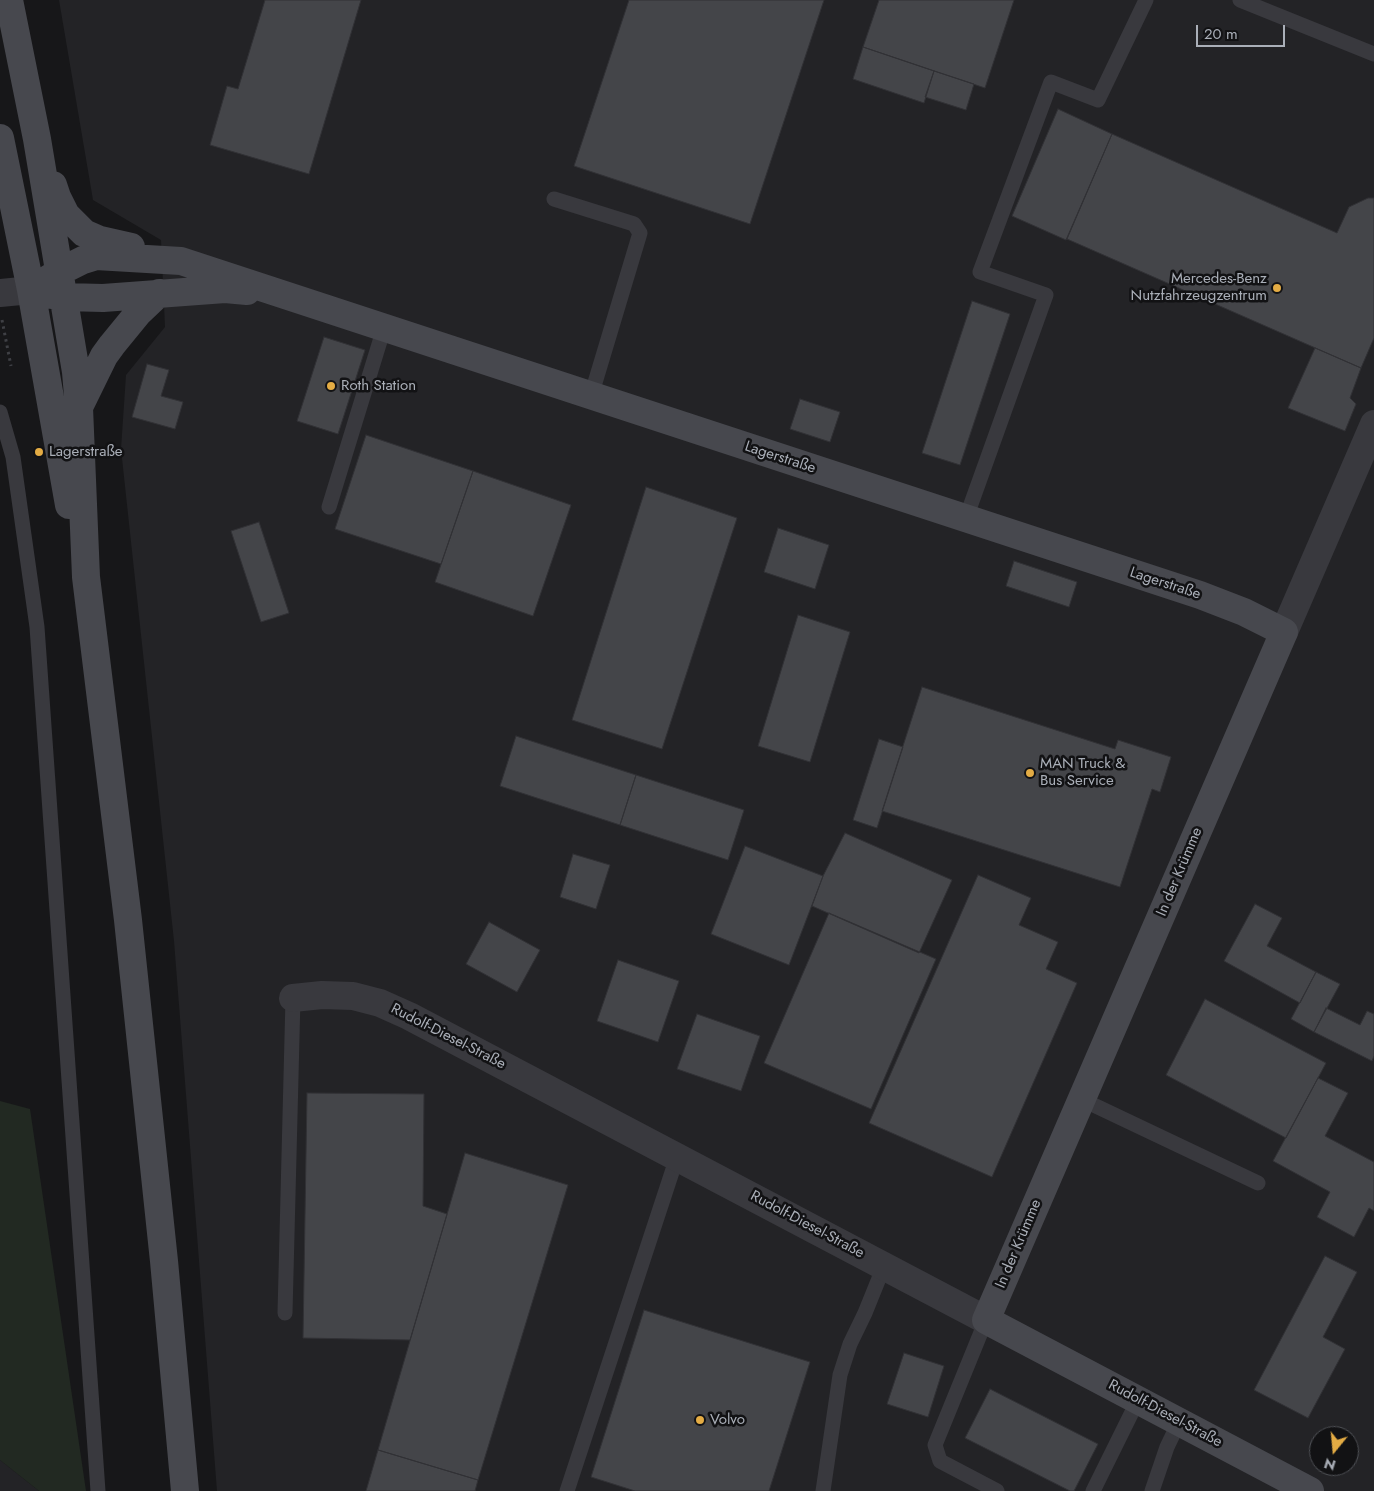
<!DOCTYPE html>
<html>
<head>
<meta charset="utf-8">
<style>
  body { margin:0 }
  #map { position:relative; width:1374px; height:1491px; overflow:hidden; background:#171719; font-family:Jost,sans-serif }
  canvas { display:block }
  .north { position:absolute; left:1309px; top:1426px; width:50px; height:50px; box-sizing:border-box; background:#121214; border:1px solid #4f5156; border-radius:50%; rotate:197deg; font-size:14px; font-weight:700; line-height:20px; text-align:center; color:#aaafb8 }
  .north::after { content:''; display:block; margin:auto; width:18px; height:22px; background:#e4ac44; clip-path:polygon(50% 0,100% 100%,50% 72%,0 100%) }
  .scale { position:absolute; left:1196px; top:25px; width:89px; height:22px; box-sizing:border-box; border:2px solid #aaafb8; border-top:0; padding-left:6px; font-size:15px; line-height:18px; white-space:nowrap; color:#aaafb8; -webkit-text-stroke:4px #121214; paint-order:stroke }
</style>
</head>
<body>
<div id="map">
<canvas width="1374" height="1491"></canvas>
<div class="north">N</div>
<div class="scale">20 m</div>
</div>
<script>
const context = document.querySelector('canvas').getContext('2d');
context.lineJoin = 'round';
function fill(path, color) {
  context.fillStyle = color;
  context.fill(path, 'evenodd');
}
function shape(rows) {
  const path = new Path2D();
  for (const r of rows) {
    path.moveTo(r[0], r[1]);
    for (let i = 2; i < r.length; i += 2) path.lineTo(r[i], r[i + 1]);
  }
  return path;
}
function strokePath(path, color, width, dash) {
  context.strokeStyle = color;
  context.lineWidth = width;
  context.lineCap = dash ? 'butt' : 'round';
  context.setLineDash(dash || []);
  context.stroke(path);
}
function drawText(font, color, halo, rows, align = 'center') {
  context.font = font + ' Jost,sans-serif';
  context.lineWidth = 5;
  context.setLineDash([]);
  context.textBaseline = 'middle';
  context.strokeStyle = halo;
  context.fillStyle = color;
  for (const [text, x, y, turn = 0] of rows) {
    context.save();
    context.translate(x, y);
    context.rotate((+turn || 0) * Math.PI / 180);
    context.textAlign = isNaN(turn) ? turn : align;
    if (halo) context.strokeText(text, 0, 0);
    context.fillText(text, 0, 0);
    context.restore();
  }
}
const built = shape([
  [59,0,1374,0,1374,1491,217,1491,174,941,121,449,126,375,165,327,161,240,93,200],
  [1319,1436,1349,1436,1349,1466,1319,1466],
  [0,1460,39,1491,0,1491]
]);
const green = shape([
  [0,1101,30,1109,86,1491,39,1491,0,1460]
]);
const building = shape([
  [265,0,361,0,309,174,210,145,227,86,238,89,265,0],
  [629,0,824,0,750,224,574,166,629,0],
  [879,0,1014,0,985,88,863,47,879,0],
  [863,47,934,71,924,103,853,79,863,47],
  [934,71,974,84,966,110,925,97,934,71],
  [1058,109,1112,134,1066,240,1012,216,1058,109],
  [1112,134,1337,233,1349,207,1368,198,1374,198,1374,338,1361,368,1067,239,1112,134],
  [972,301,1010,314,960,465,922,453,972,301],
  [324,337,365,350,338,434,297,421,324,337],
  [1315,348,1361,368,1350,398,1356,404,1345,431,1288,408,1315,348],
  [147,364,169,370,161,396,183,402,175,429,132,417,147,364],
  [800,399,840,412,830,442,790,429,800,399],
  [366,435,473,471,441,564,335,529,366,435],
  [473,471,571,505,533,616,435,582,473,471],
  [646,487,737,518,662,749,572,720,646,487],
  [259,522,289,613,261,622,231,531,259,522],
  [778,528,829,545,815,589,764,572,778,528],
  [1014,561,1077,582,1069,607,1006,586,1014,561],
  [798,615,850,632,810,762,758,746,798,615],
  [922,687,1115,749,1118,740,1171,757,1160,792,1152,789,1120,887,882,811,922,687],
  [516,736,636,775,620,825,500,786,516,736],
  [879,739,903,747,877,828,853,820,879,739],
  [636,775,744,810,728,860,620,825,636,775],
  [845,833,952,880,919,953,812,906,823,876,845,833],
  [745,846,823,876,789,965,711,934,745,846],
  [573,854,610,865,596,909,560,897,573,854],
  [978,875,1031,898,1019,925,1058,942,1046,969,1077,983,992,1177,869,1123,978,875],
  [1255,904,1282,918,1267,946,1316,972,1300,1003,1224,961,1255,904],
  [829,913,936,959,871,1109,764,1063,829,913],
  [489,922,540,950,517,992,466,964,489,922],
  [618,960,679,981,658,1042,597,1021,618,960],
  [1316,972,1340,984,1314,1032,1291,1019,1316,972],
  [1205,999,1326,1063,1286,1138,1166,1075,1205,999],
  [1326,1008,1360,1025,1367,1011,1374,1014,1374,1056,1372,1061,1314,1032,1326,1008],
  [697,1014,760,1036,741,1091,677,1069,697,1014],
  [1318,1078,1348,1093,1325,1136,1374,1162,1374,1211,1369,1208,1354,1237,1317,1217,1330,1192,1273,1161,1318,1078],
  [307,1093,424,1094,423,1206,447,1214,410,1340,303,1338,307,1093],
  [465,1153,568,1185,478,1480,378,1450,465,1153],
  [1325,1256,1357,1272,1323,1337,1345,1349,1308,1418,1254,1390,1325,1256],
  [644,1310,810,1362,769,1491,635,1491,591,1477,644,1310],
  [904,1353,944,1366,928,1417,887,1404,904,1353],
  [990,1389,1098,1444,1074,1491,1070,1491,965,1438,990,1389],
  [378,1450,478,1480,475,1491,366,1491,378,1450]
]);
const path = shape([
  [2,320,11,366]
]);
const lane = shape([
  [1240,0,1374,54],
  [554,199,634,224,640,233,591,396],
  [0,412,13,457,37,627,98,1491],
  [329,507,384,328],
  [966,518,1046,295,980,272,1051,82,1098,100,1146,0],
  [1081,1099,1258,1183],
  [285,1313,293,998],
  [986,1320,935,1445,940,1461,997,1491],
  [567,1491,677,1157],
  [823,1491,840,1375,850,1344,865,1313,884,1266],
  [1093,1491,1138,1400],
  [1152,1491,1167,1447,1179,1422]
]);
const street = shape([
  [0,293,31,290],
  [1284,632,1374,424],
  [293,998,322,995,353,996,380,1003,409,1016,986,1320]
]);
const secondary = shape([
  [9,0,37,139,76,372,79,407,86,577,128,920,164,1261,185,1491],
  [0,138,31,290,69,505],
  [53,185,57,197,66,215,84,233,100,240,131,247],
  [31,290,59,272,83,260,96,256,181,261,1200,595,1244,612,1284,632,986,1320,1310,1491],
  [46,294,64,297,103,298,225,289,247,291],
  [79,407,104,356,112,345,139,312,159,293]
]);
const markers = [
  [1277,288,5,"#e4ac44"],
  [331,386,5,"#e4ac44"],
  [39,452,5,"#e4ac44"],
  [1030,773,5,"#e4ac44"],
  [700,1420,5,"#e4ac44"]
];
const poiNames = [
  ["Mercedes-Benz",1267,279,"right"],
  ["Nutzfahrzeugzentrum",1267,296,"right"],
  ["Roth Station",341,386],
  ["Lagerstraße",49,452],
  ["MAN Truck &",1040,764],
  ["Bus Service",1040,781],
  ["Volvo",710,1420]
];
const streetNames = [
  ["Lagerstraße",780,458,18],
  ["Lagerstraße",1165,584,18],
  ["In der Krümme",1180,872,-67],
  ["Rudolf-Diesel-Straße",448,1037,27],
  ["Rudolf-Diesel-Straße",807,1225,28],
  ["In der Krümme",1019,1244,-67],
  ["Rudolf-Diesel-Straße",1165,1414,28]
];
fill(built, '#232326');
fill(green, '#222922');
fill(building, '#444549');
strokePath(building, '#313135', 1);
strokePath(path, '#3f4045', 3, [2.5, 4]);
strokePath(lane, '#39393e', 15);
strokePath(street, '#39393e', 28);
strokePath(secondary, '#47484e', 28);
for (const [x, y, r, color] of markers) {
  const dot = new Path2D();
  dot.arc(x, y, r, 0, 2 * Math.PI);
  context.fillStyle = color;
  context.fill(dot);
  strokePath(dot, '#121214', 2);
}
drawText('15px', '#aaafb8', '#121214', poiNames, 'left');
drawText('15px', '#aaafb8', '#121214', streetNames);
</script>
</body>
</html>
